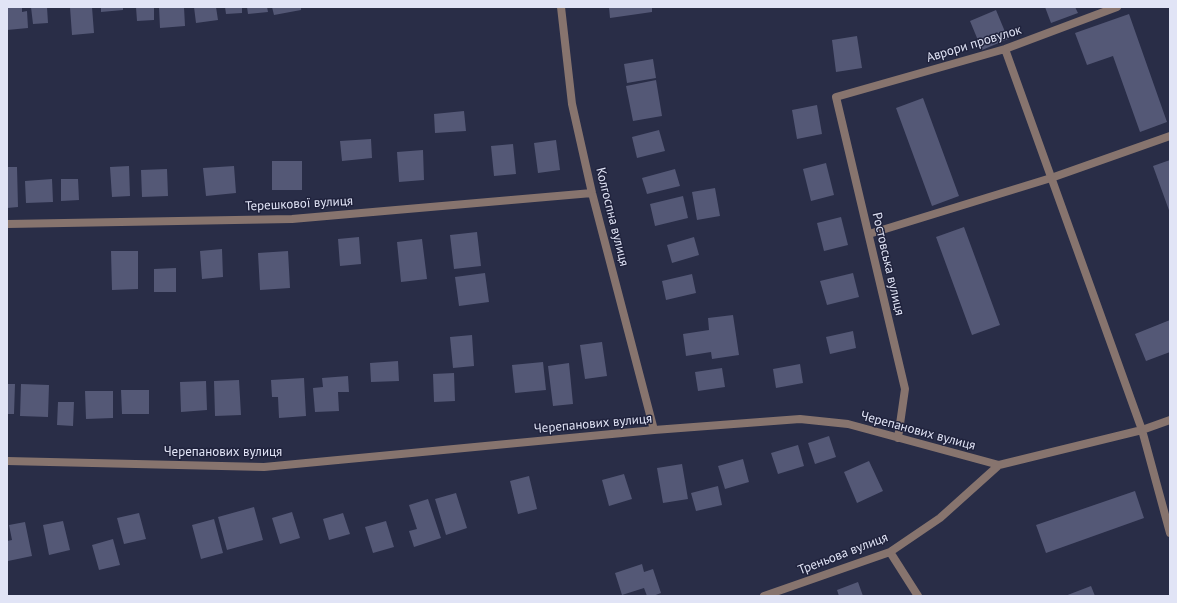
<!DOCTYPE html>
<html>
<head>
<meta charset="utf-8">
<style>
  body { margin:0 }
  #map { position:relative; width:1177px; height:603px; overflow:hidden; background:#292d47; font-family:"PT Sans",sans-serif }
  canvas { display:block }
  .frame { position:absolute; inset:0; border:8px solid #e1e4f6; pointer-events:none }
</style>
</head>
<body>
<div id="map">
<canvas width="1177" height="603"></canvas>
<div class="frame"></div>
</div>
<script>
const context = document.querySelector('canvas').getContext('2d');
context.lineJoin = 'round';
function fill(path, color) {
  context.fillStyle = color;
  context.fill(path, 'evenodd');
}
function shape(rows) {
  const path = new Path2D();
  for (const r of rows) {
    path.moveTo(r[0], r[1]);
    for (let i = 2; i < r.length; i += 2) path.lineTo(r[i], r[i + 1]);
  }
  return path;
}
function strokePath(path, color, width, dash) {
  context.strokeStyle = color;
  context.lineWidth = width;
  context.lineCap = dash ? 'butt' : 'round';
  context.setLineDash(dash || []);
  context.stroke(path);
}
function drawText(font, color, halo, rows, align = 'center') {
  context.font = font + ' "PT Sans",sans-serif';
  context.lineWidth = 3;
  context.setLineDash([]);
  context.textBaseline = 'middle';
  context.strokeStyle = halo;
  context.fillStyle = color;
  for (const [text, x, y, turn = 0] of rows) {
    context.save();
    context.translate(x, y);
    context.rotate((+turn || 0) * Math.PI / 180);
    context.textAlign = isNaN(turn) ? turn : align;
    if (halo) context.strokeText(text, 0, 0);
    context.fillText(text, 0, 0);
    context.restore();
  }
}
const building = shape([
  [7,7,22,7,22,12,27,11,28,28,7,30],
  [31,7,47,7,48,23,33,24],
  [70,7,92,7,94,33,72,35],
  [101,7,123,7,123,10,101,12],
  [136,7,154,7,154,20,137,21],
  [159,7,184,7,185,26,160,28],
  [194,7,216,7,218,20,196,23],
  [225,7,242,7,242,13,226,14],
  [247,7,267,7,268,12,248,14],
  [272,7,301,7,301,10,274,15],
  [609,7,652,7,652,12,610,18],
  [1045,7,1075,7,1078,13,1051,23],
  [996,10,1008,39,982,50,970,21],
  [1129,14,1167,122,1140,132,1113,56,1087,65,1075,33],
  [857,36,862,68,836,72,832,40],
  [653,59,656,78,627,83,624,64],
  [656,80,662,116,633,121,626,86],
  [923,98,959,196,932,206,896,108],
  [817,105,822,134,797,139,792,110],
  [464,111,466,131,435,133,434,114],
  [659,130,665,151,637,158,632,137],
  [371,139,372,158,342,161,340,141],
  [556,140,560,170,538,173,534,143],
  [513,144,516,174,494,176,491,146],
  [423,150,424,180,399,182,397,152],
  [1170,160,1170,213,1153,166],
  [272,161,302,161,302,190,272,190],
  [826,163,834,195,811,201,803,169],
  [129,166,130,196,112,197,110,167],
  [234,166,236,193,206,196,203,168],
  [7,167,17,167,18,207,7,208],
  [167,169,168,196,142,197,141,170],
  [675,169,680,186,647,194,642,178],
  [52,179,53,202,26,203,25,181],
  [61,179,78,179,79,200,61,201],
  [715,188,720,216,697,220,692,192],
  [683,196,688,218,655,226,650,204],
  [841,217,848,245,824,251,817,223],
  [964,227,1000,325,972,335,936,237],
  [477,232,481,266,454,269,450,235],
  [359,237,361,264,340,266,338,239],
  [694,237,699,255,672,263,667,245],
  [422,239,427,279,401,282,397,242],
  [222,249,223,277,202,279,200,251],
  [111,251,138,251,138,289,112,290],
  [288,251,290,288,260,290,258,253],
  [176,268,176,292,154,292,154,269],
  [485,273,489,302,459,306,455,277],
  [853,273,859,297,827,305,820,281],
  [692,274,696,293,666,300,662,281],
  [733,315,739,355,712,359,711,352,686,356,683,334,709,330,708,318],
  [1170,320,1170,352,1146,361,1135,334],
  [853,331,856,348,830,354,826,337],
  [472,335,474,366,453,368,450,337],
  [602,342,607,376,585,379,580,345],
  [398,361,399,381,371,382,370,363],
  [543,362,546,390,515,393,512,365],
  [569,363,573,404,553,406,548,366],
  [800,364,803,383,776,388,773,369],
  [722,368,725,387,698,391,695,372],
  [454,373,455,401,434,402,433,374],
  [348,376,349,392,338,392,339,411,315,412,313,388,323,387,322,378],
  [304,378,306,416,279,418,278,397,272,397,271,380],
  [239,380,241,415,215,416,214,381],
  [206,381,207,410,181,412,180,382],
  [7,384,15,384,14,414,7,414],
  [21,384,49,385,48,417,20,416],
  [121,390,149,390,149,414,122,414],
  [85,391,113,391,113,418,86,419],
  [58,402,74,402,73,426,57,425],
  [829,436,836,457,815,464,808,443],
  [798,445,804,466,778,474,771,453],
  [743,459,749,482,725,489,718,466],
  [869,461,883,491,857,503,844,472],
  [682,464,688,499,663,503,657,468],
  [624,474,632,499,609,506,602,480],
  [529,476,537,509,518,514,510,481],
  [718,486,722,505,696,511,691,493],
  [1135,491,1144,518,1046,553,1036,525],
  [456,493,467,528,446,535,435,499],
  [428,499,441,538,414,547,409,531,417,529,409,505],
  [254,507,263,540,227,550,218,517],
  [292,512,300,538,280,544,272,518],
  [139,513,146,539,124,544,117,518],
  [343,513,350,534,329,540,323,519],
  [214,519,223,553,201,559,192,525],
  [63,521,70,550,49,555,43,525],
  [386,521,394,547,373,553,365,527],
  [25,522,32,556,8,561,7,541,12,540,9,525],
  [113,539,120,565,99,570,92,545],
  [642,564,644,572,653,569,661,593,653,596,647,596,644,588,622,595,615,573],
  [858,582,863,596,839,596,837,590],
  [1091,586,1095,596,1065,596]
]);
const service = shape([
  [869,234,1051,178,1170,136]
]);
const minor = shape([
  [561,7,572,104,592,193,654,430],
  [1005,49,1142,430,1170,533],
  [7,224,292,219,592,193],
  [898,438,905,389,836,97,1005,49,1117,7],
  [7,461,264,467,654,430,800,419,848,424,999,465,1142,430,1170,420],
  [890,552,918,596],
  [764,596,890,552,940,518,999,465]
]);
const streetNames = [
  ["Аврори провулок",974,44,-17],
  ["Терешкової вулиця",299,204,-3],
  ["Колгоспна вулиця",612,217,76],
  ["Ростовська вулиця",888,264,77],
  ["Черепанових вулиця",593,424,-5],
  ["Черепанових вулиця",918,431,15],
  ["Черепанових вулиця",223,452],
  ["Треньова вулиця",843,554,-21]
];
fill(building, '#545876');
strokePath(service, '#87746e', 8);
strokePath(minor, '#87746e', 8);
drawText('13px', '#e1e4f6', '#20233d', streetNames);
</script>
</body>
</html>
